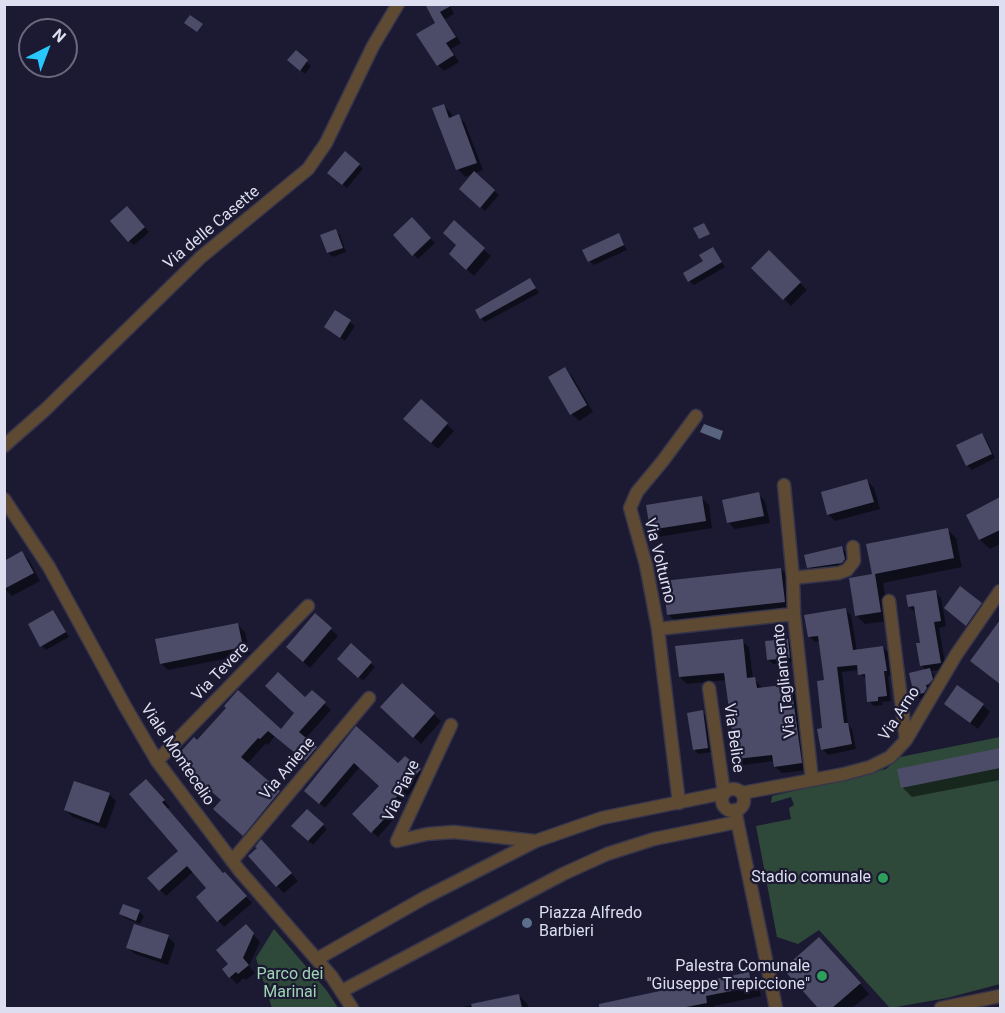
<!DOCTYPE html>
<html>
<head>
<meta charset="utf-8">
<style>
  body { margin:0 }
  #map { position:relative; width:1005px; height:1013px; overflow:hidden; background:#1c1a32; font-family:Roboto,sans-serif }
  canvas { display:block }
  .frame { position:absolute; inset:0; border:6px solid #dddeef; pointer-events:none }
  .north { position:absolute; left:18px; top:18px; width:60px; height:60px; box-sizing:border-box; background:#1c1a32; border:2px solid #69687e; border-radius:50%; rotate:42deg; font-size:16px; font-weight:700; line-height:24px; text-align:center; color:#dddeef }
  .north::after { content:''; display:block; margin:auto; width:21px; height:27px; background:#28c8ff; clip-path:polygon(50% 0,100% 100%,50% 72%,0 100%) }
</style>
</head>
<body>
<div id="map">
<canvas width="1005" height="1013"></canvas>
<div class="frame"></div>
<div class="north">N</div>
</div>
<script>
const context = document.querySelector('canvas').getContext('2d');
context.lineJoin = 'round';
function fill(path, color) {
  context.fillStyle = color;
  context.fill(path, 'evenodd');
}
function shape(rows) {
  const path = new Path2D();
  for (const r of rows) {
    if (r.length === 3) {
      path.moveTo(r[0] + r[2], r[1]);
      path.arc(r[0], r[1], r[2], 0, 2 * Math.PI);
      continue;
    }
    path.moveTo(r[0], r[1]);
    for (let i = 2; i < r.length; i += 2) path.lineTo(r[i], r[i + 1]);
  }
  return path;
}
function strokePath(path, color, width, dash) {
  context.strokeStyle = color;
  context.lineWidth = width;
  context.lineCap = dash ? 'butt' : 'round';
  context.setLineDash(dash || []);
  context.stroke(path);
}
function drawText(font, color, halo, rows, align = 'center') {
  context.font = font + ' Roboto,sans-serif';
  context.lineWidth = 4.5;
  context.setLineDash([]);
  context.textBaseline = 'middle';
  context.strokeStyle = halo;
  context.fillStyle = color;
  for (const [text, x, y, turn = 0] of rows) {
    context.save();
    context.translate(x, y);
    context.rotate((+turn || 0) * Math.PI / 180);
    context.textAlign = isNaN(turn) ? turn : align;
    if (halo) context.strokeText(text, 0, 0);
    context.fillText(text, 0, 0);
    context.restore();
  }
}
const green = shape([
  [1000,737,1000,984,947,998,890,1008,819,930,798,944,777,937,756,826,791,819,789,808,794,805,791,797,771,803,772,796,886,769,900,757],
  [274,929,327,991,338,1008,272,1008,256,958]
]);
const water = shape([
  [704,424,723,431,720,440,700,432]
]);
const shadow = shape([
  [427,4,449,4,454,14,445,19,461,43,451,49,459,62,444,71,438,65,437,23],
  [296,52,311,66,305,74,294,65],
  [444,106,451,113,453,118,458,116,465,123,483,170,465,177,458,169],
  [359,165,363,169,347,188,333,177],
  [474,174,499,195,485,211,461,189],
  [131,212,149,232,134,245,129,241],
  [412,219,435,243,418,259,395,235],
  [454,223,491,256,474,276,458,261,458,246],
  [336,231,340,235,346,252,333,257,328,253],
  [618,235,627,250,594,265,589,261],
  [712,249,725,267,694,285,689,281],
  [769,252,807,290,791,306,753,268],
  [530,280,539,293,485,322,481,318],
  [335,312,355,326,345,341,326,327],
  [565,369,572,376,593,412,579,421,572,414,550,377],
  [421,401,454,431,438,449,412,426],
  [982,435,986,439,995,458,972,470,967,465],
  [867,481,874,488,880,509,835,521,828,514],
  [758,494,765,501,770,523,735,529,728,522],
  [702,498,709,505,712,528,658,537,651,529],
  [1000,499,1000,544,990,549,980,540,968,515],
  [947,529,956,538,962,567,883,583,889,621,865,624,856,615,874,575,867,545],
  [842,548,846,553,849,564,846,567,813,572,809,567],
  [22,553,29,560,40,581,12,596,4,588],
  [781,569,791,579,794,612,678,624,668,614],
  [935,592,941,598,946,626,939,628,946,669,931,671,934,675,936,684,928,697,920,699,915,694,927,671,922,666,922,644,916,613,909,607],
  [981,604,988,611,974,632,946,608],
  [846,610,851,615,857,651,883,647,888,652,891,676,888,676,891,701,882,702,883,705,874,706,869,701,867,679,860,674,859,670,842,672,848,725,852,729,856,749,828,755,823,750,826,682,820,641,815,642,810,637],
  [53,612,69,637,46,650,42,646],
  [315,615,338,636,310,668,295,654],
  [1000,622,1000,684,972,661],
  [238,625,245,632,250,654,168,670,161,663],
  [788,640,792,645,794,662,773,664,768,659],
  [742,641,749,647,753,679,761,686,762,689,791,686,798,692,808,770,782,773,775,767,774,761,744,765,737,758,727,680,687,684,680,677],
  [351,646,375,667,363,681,339,659],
  [402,685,441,721,421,744,389,714],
  [312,692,331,710,305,739,322,755,313,767,275,736,268,745,266,743,247,764,286,799,250,841,222,816,223,800,197,742,227,708,282,731],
  [945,704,983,705,990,712,978,729],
  [702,712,707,717,712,752,698,754,694,749],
  [356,728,398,766,420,770,425,775,390,816,393,820,378,837,354,814,380,786,360,767,325,808,311,796],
  [1000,750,1000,780,912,797,903,788,899,770],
  [152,786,170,807,167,809,223,875,231,880,252,903,224,927,198,898,208,888,194,871,166,896,149,879,180,851],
  [109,794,116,801,106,829,73,817,66,810],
  [307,811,327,829,313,845,293,826],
  [268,848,298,881,284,893,277,886],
  [139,912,144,916,140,924,125,918,120,914],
  [246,926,260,942,249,966,255,973,246,980,244,978,237,984,230,977,230,964],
  [168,937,175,944,168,965,135,954,127,947],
  [829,948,869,994,852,1008,820,1008,785,969],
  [748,974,758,984,761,996,714,1006,715,1008,608,1008,606,1004],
  [519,995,528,1005,529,1008,458,1008]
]);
const building = shape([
  [425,4,454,4,440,12,456,37,446,43,454,55,437,66,416,34,435,23],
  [190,15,203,24,197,32,184,23],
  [296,50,308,60,300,71,287,60],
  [444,104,449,118,459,114,477,163,456,170,432,108],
  [345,151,360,164,342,185,327,173],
  [474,171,495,190,480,208,459,189],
  [127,206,145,227,128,242,110,221],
  [412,217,431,238,412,256,393,235],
  [454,220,485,248,466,270,449,254,456,245,443,233],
  [704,223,710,234,699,239,693,228],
  [336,229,343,248,327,253,320,235],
  [619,233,624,245,588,262,582,250],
  [713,247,722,262,688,282,683,273,703,261,699,255],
  [769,250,801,282,783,300,751,268],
  [530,278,536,288,480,319,475,310],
  [335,310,351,320,340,338,324,327],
  [565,367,587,405,570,415,548,377],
  [421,399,448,423,431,443,403,419],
  [982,433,992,454,966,466,956,445],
  [867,479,874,502,827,515,821,492],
  [759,492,764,516,727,523,722,500],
  [702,496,706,521,650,530,646,505],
  [1000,497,1000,530,979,540,966,515],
  [948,528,954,558,875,574,881,612,855,616,849,578,872,574,866,544],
  [842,546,845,559,842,563,807,568,804,555],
  [22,551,34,573,4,589,4,561],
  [781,568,785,602,667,615,663,581],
  [960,586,982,603,966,626,944,608],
  [936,590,941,621,934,622,941,663,920,666,916,643,920,643,914,606,908,607,906,595],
  [846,608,853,650,883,646,887,671,884,671,887,696,878,697,878,701,867,702,865,674,858,675,857,665,837,667,844,723,848,723,852,744,821,750,817,729,822,728,817,681,824,680,818,636,808,637,804,615],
  [53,610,66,632,40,647,28,624],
  [315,613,332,628,303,662,286,647],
  [1000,620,1000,684,970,661],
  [238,623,243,647,160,664,155,639],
  [743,639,747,678,755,677,757,688,791,684,802,763,774,767,772,755,736,759,724,673,679,677,675,646],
  [788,639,790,658,767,660,765,641],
  [351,643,372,662,358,678,337,659],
  [930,668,933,679,929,684,926,685,927,688,924,693,914,695,909,673],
  [278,672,305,697,312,690,326,702,299,732,317,747,305,761,268,731,260,739,258,738,241,757,280,791,243,836,213,809,221,800,174,759,194,737,197,740,226,708,224,706,238,690,281,729,294,713,265,686],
  [402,683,435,713,413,738,380,707],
  [957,685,984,704,970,723,944,704],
  [703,710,708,748,693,750,687,713],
  [356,726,398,763,405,756,421,769,385,810,389,814,371,833,352,814,379,786,354,763,319,804,304,791],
  [1000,748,1000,768,901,788,897,769],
  [146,779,165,800,162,802,223,873,225,872,247,896,217,922,196,897,206,888,187,866,159,891,147,878,178,851,129,794],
  [74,781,110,793,99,823,64,810],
  [307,809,324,824,308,841,291,826],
  [261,839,292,873,276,887,248,856,257,848,255,847],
  [123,904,140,910,136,921,119,914],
  [134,924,169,935,161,959,126,948],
  [246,924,254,933,243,958,249,965,238,974,236,972,229,978,222,969,228,964,216,950],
  [819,937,861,983,832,1008,818,1008,783,969],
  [749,972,752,987,706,996,707,1003,681,1008,599,1008,599,1004],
  [519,994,522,1008,472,1008,471,1004]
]);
const street = shape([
  [4,446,46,409,201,257,308,169,326,143,373,46,398,4],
  [784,485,793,578,794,614,812,780],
  [4,499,49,567,126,708,157,761,239,870,332,977,352,1008],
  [793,578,839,573,847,570,854,561,853,547],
  [889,601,906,740],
  [658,629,794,614],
  [451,725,397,841,427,834,454,832,535,841],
  [157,761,308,606],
  [733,800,11],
  [742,793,844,774,870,767,890,757,906,740,956,655,1000,591],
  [679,803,658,629,646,565,630,508,637,492,662,462,696,416],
  [735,810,776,1008],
  [232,861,369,698],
  [317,959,424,898,536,841,602,818,724,793,709,688],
  [342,991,563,874,607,854,654,839,737,822],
  [941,1008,1000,996]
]);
const markers = [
  [883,878,6,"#2e9e5b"],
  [527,923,6,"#5c6f8a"],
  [822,976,6,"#2e9e5b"]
];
const streetNames = [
  ["Via delle Casette",212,228,-40],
  ["Via Volturno",659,561,76],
  ["Via Tevere",221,672,-46],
  ["Via Tagliamento",785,681,-96],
  ["Via Arno",900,714,-57],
  ["Via Belice",733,738,82],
  ["Viale Montecelio",177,755,56],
  ["Via Aniene",288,769,-50],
  ["Via Piave",402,791,-65]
];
const poiNames = [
  ["Stadio comunale",871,878],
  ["Piazza Alfredo",539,914,"left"],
  ["Barbieri",539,932,"left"],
  ["Palestra Comunale",810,967],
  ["\"Giuseppe Trepiccione\"",810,985]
];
const parkNames = [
  ["Parco dei",290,975],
  ["Marinai",290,993]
];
fill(green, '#2e4939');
fill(water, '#58647d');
fill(shadow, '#0007');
fill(building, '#4d4c68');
strokePath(street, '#37354c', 15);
strokePath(street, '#5e4a32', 12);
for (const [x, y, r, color] of markers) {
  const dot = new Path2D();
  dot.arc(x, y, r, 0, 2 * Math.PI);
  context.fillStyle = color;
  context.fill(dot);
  strokePath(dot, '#1c1a32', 2);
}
drawText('16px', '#dddeef', '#1c1a32', streetNames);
drawText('16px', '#dddeef', '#1c1a32', poiNames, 'right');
drawText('16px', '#9fd5b4', '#1c1a32', parkNames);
</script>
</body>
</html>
